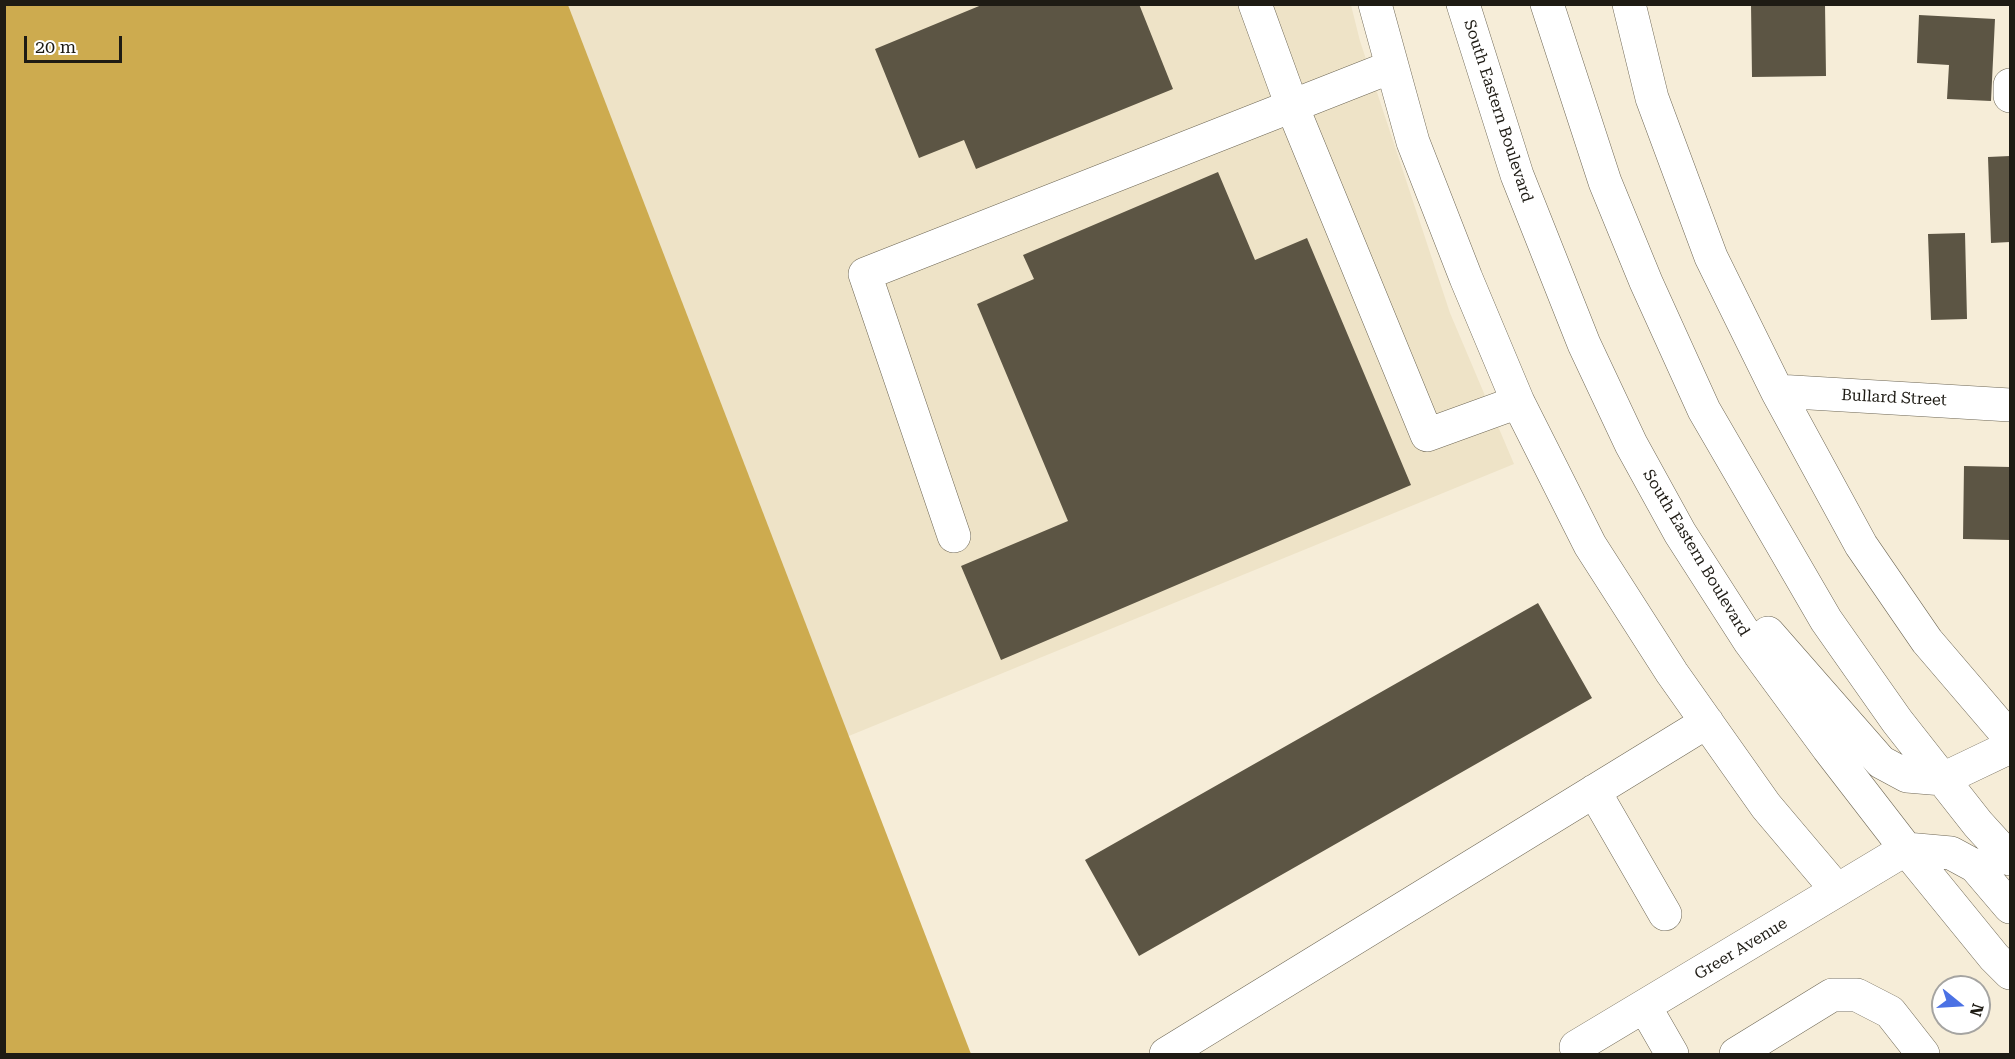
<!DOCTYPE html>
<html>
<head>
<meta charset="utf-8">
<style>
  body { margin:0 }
  #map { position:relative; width:2015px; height:1059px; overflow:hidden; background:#f6edd8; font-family:"Roboto Serif",serif }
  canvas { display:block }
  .frame { position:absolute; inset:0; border:6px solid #1e1b14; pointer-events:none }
  .north { position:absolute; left:1931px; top:975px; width:60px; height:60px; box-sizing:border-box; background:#fff; border:2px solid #a5a4a1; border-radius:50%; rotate:108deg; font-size:16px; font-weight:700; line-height:24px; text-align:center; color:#1e1b14 }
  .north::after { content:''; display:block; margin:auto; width:21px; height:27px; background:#4b71e4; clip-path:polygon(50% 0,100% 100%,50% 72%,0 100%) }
  .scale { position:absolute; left:24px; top:36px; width:98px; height:27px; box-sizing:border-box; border:3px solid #1e1b14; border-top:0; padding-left:8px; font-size:18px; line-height:21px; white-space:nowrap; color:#1e1b14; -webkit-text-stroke:4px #fff; paint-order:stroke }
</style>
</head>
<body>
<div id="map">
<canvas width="2015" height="1059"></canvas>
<div class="frame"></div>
<div class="north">N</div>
<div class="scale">20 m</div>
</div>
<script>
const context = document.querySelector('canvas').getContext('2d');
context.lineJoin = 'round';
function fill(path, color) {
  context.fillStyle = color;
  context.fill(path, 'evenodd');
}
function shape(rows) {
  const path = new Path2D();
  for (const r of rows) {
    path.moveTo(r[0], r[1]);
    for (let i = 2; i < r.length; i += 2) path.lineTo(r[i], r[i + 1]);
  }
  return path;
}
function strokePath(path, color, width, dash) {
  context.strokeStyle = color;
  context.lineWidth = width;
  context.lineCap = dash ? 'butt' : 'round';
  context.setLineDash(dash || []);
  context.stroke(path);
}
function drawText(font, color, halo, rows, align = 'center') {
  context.font = font + ' "Roboto Serif",serif';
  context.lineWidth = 6;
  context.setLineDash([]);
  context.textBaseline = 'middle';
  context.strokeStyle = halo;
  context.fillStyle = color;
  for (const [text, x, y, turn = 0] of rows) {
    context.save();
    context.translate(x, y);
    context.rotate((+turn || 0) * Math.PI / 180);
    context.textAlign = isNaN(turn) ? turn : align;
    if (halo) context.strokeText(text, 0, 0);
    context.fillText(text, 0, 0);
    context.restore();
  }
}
const built = shape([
  [535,5,1351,5,1360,41,1450,313,1514,464,839,740]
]);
const forest = shape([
  [5,4,568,5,971,1054,5,1054]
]);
const building = shape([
  [984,4,1139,4,1173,89,976,169,964,140,919,158,875,49],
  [1751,4,1825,4,1826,76,1752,77],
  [1919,15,1995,19,1991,101,1947,99,1949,65,1917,63],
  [2010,156,2010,242,1991,243,1988,157],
  [1218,172,1255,260,1307,238,1411,485,1001,660,961,566,1068,521,977,304,1034,279,1023,255],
  [1965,233,1967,319,1931,320,1928,234],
  [1964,466,2010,467,2010,540,1963,539],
  [1538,603,1592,698,1139,956,1085,860]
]);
const minor = shape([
  [1255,4,1292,106,1427,435,1518,402],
  [1375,4,1413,142,1466,278,1518,402,1590,545,1672,673,1766,806,1837,890],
  [1629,4,1652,98,1711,257,1777,391,1861,545,1927,641,2010,738],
  [2010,85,2010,96],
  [1777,391,2010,405],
  [954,536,865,274,1391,67],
  [1943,779,2010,747],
  [1594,791,1665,914],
  [1645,1007,1672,1054],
  [1576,1047,1906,849],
  [1166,1054,1707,722],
  [1736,1054,1832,995,1857,995,1890,1012,1923,1054]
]);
const highway = shape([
  [1463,4,1517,175,1584,344,1631,444,1680,533,1750,642,1828,748,1906,849,1994,957,2010,973],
  [1547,4,1605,182,1646,282,1704,410,1826,620,1897,721,1978,824,2010,859],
  [1768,633,1881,762,1907,776,1943,779],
  [1906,849,1951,853,1975,866,2010,907]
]);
const streetNames = [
  ["South Eastern Boulevard",1498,111,72],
  ["Bullard Street",1894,398,3],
  ["South Eastern Boulevard",1696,553,59],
  ["Greer Avenue",1741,949,-31]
];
fill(built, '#eee3c7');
fill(forest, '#cdab4f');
fill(building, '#5c5544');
strokePath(minor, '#6e6755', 34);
strokePath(highway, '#6e6755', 34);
strokePath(minor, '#fff', 33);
strokePath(highway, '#fff', 33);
drawText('16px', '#1e1b14', '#fff', streetNames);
</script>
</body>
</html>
